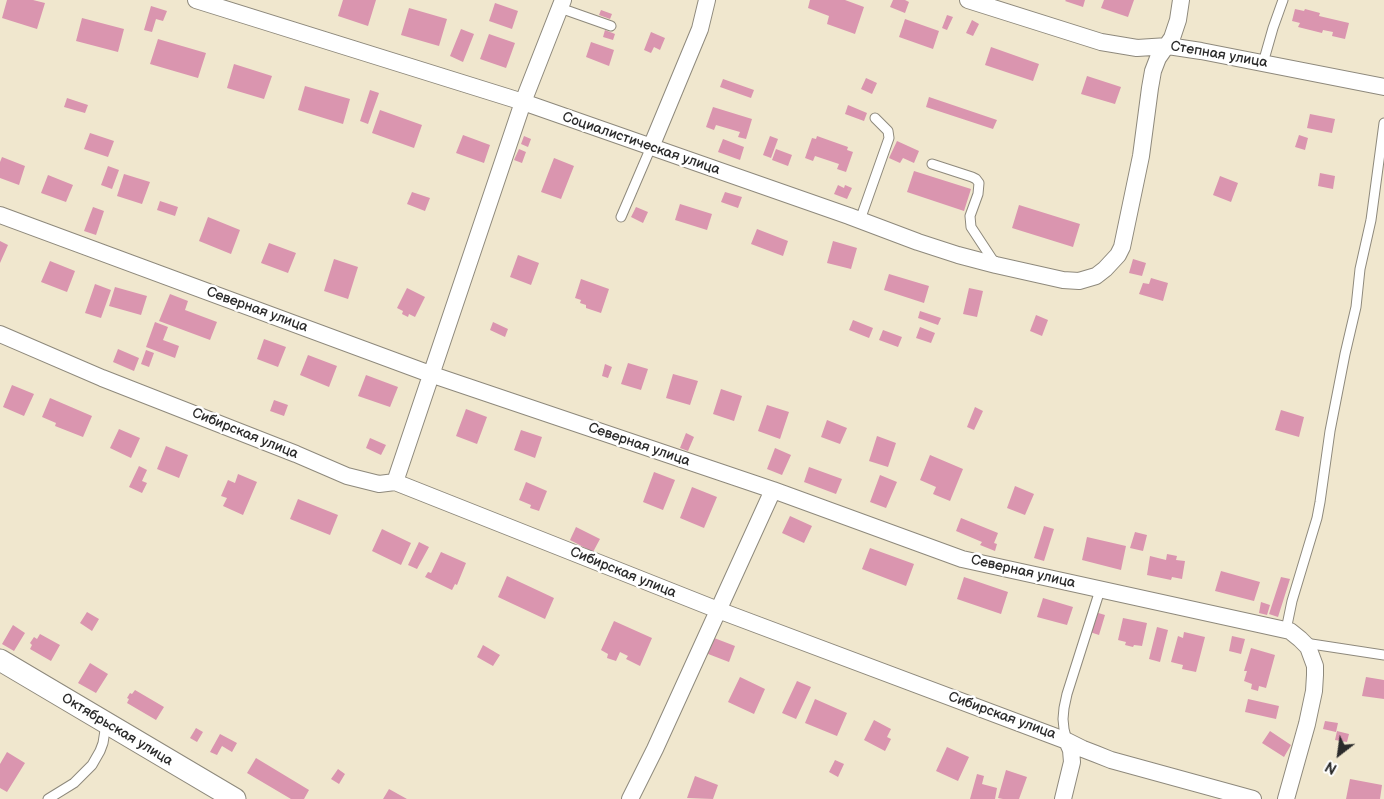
<!DOCTYPE html>
<html>
<head>
<meta charset="utf-8">
<style>
  body { margin:0 }
  #map { position:relative; width:1384px; height:799px; overflow:hidden; background:#f0e7ce; font-family:"Balsamiq Sans",sans-serif }
  canvas { display:block }
  .north { position:absolute; left:1314px; top:729px; width:50px; height:50px; -webkit-text-stroke:4px #fff; paint-order:stroke; rotate:210deg; font-size:14px; font-weight:700; line-height:20px; text-align:center; color:#2b2b2b }
  .north::after { content:''; display:block; margin:auto; width:18px; height:22px; background:#2b2b2b; clip-path:polygon(50% 0,100% 100%,50% 72%,0 100%) }
</style>
</head>
<body>
<div id="map">
<canvas width="1384" height="799"></canvas>
<div class="north">N</div>
</div>
<script>
const context = document.querySelector('canvas').getContext('2d');
context.lineJoin = 'round';
function fill(path, color) {
  context.fillStyle = color;
  context.fill(path, 'evenodd');
}
function shape(rows) {
  const path = new Path2D();
  for (const r of rows) {
    path.moveTo(r[0], r[1]);
    for (let i = 2; i < r.length; i += 2) path.lineTo(r[i], r[i + 1]);
  }
  return path;
}
function strokePath(path, color, width, dash) {
  context.strokeStyle = color;
  context.lineWidth = width;
  context.lineCap = dash ? 'butt' : 'round';
  context.setLineDash(dash || []);
  context.stroke(path);
}
function drawText(font, color, halo, rows, align = 'center') {
  context.font = font + ' "Balsamiq Sans",sans-serif';
  context.lineWidth = 5;
  context.setLineDash([]);
  context.textBaseline = 'middle';
  context.strokeStyle = halo;
  context.fillStyle = color;
  for (const [text, x, y, turn = 0] of rows) {
    context.save();
    context.translate(x, y);
    context.rotate((+turn || 0) * Math.PI / 180);
    context.textAlign = isNaN(turn) ? turn : align;
    if (halo) context.strokeText(text, 0, 0);
    context.fillText(text, 0, 0);
    context.restore();
  }
}
const building = shape([
  [7,0,33,0,45,3,37,29,2,18],
  [343,0,376,0,368,26,338,16],
  [810,0,845,0,864,7,855,34,827,24,829,16,808,8],
  [893,0,905,0,909,2,905,13,890,7],
  [1066,0,1085,0,1083,7,1065,1],
  [1104,0,1134,0,1128,17,1101,8],
  [495,3,518,11,512,29,489,21],
  [151,6,167,11,163,21,156,19,152,32,144,30],
  [409,8,447,19,439,46,401,35],
  [1295,9,1304,11,1305,9,1320,13,1319,16,1349,23,1345,39,1332,36,1333,32,1323,30,1322,33,1298,27,1300,23,1292,21],
  [601,10,612,14,610,19,599,15],
  [947,15,953,17,947,30,942,28],
  [82,18,124,29,118,52,76,41],
  [905,19,939,31,933,49,899,37],
  [972,20,979,24,973,36,966,33],
  [461,29,474,34,463,62,450,56],
  [605,30,615,34,613,40,603,37],
  [651,32,665,38,660,50,654,47,651,53,644,50],
  [489,34,515,43,506,68,480,59],
  [158,39,206,53,198,78,150,64],
  [591,42,614,50,609,66,586,57],
  [991,47,1039,64,1033,81,985,65],
  [234,64,272,76,264,99,227,88],
  [1087,76,1121,87,1115,104,1081,94],
  [866,78,877,83,872,94,861,89],
  [723,79,754,90,751,98,720,87],
  [305,86,350,99,343,124,298,110],
  [370,90,379,93,368,124,360,121],
  [929,97,997,120,993,129,926,107],
  [67,98,88,105,85,113,64,107],
  [848,105,867,113,864,121,845,114],
  [713,107,752,119,746,139,738,137,740,132,716,125,714,130,706,127],
  [380,110,422,125,414,148,372,133],
  [1310,114,1335,119,1332,133,1307,128],
  [90,133,114,141,108,157,84,149],
  [463,135,490,145,484,163,456,153],
  [1299,135,1308,138,1305,150,1295,147],
  [524,136,531,139,528,147,521,144],
  [770,136,778,139,771,158,763,155],
  [817,136,848,147,847,150,853,152,846,172,837,169,839,164,815,156,813,161,805,158,812,138,816,139],
  [723,139,744,147,740,160,718,152],
  [897,141,919,151,914,163,903,158,900,163,889,158],
  [519,149,526,152,522,163,514,160],
  [776,149,792,155,788,166,772,160],
  [2,157,25,166,19,185,0,178,0,162],
  [554,158,574,166,561,199,541,192],
  [108,166,119,170,112,189,101,185],
  [914,171,971,189,964,211,907,192],
  [1320,173,1335,176,1333,189,1318,186],
  [124,174,150,182,142,204,117,196],
  [48,175,73,185,66,202,41,193],
  [1220,176,1238,183,1231,202,1213,195],
  [838,185,844,188,845,185,852,188,847,199,834,194],
  [412,192,430,198,425,211,407,204],
  [725,192,742,197,738,208,721,202],
  [160,201,178,207,175,216,157,210],
  [680,204,712,214,707,230,675,220],
  [1019,205,1080,224,1073,247,1012,228],
  [93,207,104,211,96,235,84,231],
  [636,207,648,212,643,223,631,217],
  [208,217,240,230,231,254,199,241],
  [757,229,788,241,783,256,751,244],
  [0,241,8,245,0,263],
  [833,241,857,248,851,269,827,263],
  [269,243,296,253,288,273,261,263],
  [518,255,539,263,531,285,510,277],
  [334,259,358,267,348,299,324,291],
  [1133,259,1146,263,1142,276,1129,273],
  [50,261,75,271,67,292,41,282],
  [889,274,929,286,924,303,884,290],
  [1151,278,1168,283,1163,301,1139,294,1143,283,1149,284],
  [581,279,609,289,601,313,586,308,586,305,580,303,581,300,575,298],
  [95,284,111,290,101,318,85,313],
  [115,287,147,296,141,315,109,306],
  [407,288,425,297,415,317,409,314,408,317,402,314,403,311,397,308],
  [969,288,983,291,977,317,963,314],
  [170,294,188,301,185,310,217,322,210,340,159,321],
  [920,311,941,318,938,325,918,318],
  [1036,315,1048,320,1042,336,1030,331],
  [853,320,873,328,869,338,849,330],
  [155,322,168,327,163,340,179,346,175,358,146,347],
  [493,322,508,329,505,337,490,330],
  [920,327,935,333,931,343,916,338],
  [883,330,902,337,898,347,879,340],
  [264,339,286,347,278,367,257,359],
  [118,349,139,358,134,371,113,362],
  [146,350,154,353,149,367,141,364],
  [308,355,337,366,329,387,300,375],
  [628,363,648,369,641,390,621,384],
  [605,364,612,367,608,378,602,376],
  [673,374,698,381,690,405,666,398],
  [366,375,398,387,390,407,358,396],
  [12,385,34,394,24,416,3,407],
  [721,389,742,396,734,421,713,414],
  [50,398,92,416,83,437,55,426,56,423,42,417],
  [274,400,288,405,284,416,270,411],
  [767,405,789,412,780,439,758,431],
  [975,407,983,411,974,430,967,427],
  [466,409,487,417,477,444,456,436],
  [1281,410,1304,417,1299,437,1275,430],
  [827,420,847,428,840,444,821,437],
  [119,429,140,438,131,458,110,448],
  [521,430,542,437,535,458,514,450],
  [686,433,694,437,688,451,680,448],
  [877,436,896,443,888,467,869,461],
  [370,438,386,445,381,455,366,448],
  [166,446,188,455,179,478,157,469],
  [775,448,791,455,782,475,767,469],
  [930,455,963,469,950,501,933,494,936,487,920,480],
  [139,466,147,470,142,481,147,483,142,493,129,487],
  [809,467,842,479,836,494,804,482],
  [654,472,675,480,663,510,643,502],
  [238,474,257,482,243,515,223,506,227,498,221,496,228,480,235,483],
  [880,475,897,482,886,508,870,502],
  [526,482,547,491,539,511,530,508,531,505,519,500],
  [1015,486,1034,494,1025,515,1007,508],
  [692,487,717,497,704,528,680,518],
  [298,499,338,515,330,535,290,519],
  [790,516,812,526,804,543,782,533],
  [961,518,998,533,994,543,997,544,995,551,980,545,982,542,956,531],
  [1044,526,1054,529,1044,561,1034,558],
  [576,527,600,539,593,552,570,540],
  [382,529,411,543,401,565,372,551],
  [1135,532,1147,535,1143,551,1130,548],
  [1087,537,1126,546,1121,570,1082,560],
  [419,542,429,547,417,569,408,565],
  [870,548,914,564,906,586,862,569],
  [441,552,466,563,457,585,455,584,452,590,425,577,428,572,431,573],
  [1167,554,1177,556,1176,560,1185,561,1182,579,1172,577,1171,580,1147,575,1150,556,1166,560],
  [1221,571,1260,582,1254,601,1215,591],
  [507,576,554,598,545,619,498,597],
  [964,577,1008,592,1001,614,957,599],
  [1281,577,1290,579,1278,617,1269,614],
  [1043,598,1073,607,1067,625,1037,617],
  [1261,602,1270,605,1267,615,1259,613],
  [87,612,99,619,92,631,80,623],
  [1095,612,1105,615,1099,635,1090,632],
  [1123,618,1147,623,1142,646,1134,645,1133,647,1125,645,1126,642,1118,640],
  [614,621,652,638,640,666,626,659,628,656,620,652,616,661,607,658,608,654,601,650],
  [13,625,25,633,14,651,2,644],
  [1157,627,1168,630,1160,662,1149,659],
  [1184,632,1205,637,1196,672,1182,669,1183,665,1171,662,1178,636,1183,638],
  [40,634,60,645,51,661,30,649,32,645,30,643,34,637,37,639],
  [709,636,735,646,729,662,703,652],
  [1232,636,1245,639,1241,654,1229,651],
  [483,645,500,655,493,666,477,657],
  [1251,648,1275,655,1266,688,1259,686,1258,691,1251,689,1252,684,1244,681,1247,671,1244,671],
  [90,663,108,674,96,693,78,683],
  [740,677,765,689,754,714,728,702],
  [1366,677,1384,680,1384,699,1362,696],
  [797,681,811,687,796,719,782,713],
  [135,690,164,707,156,720,127,703,129,699,127,698,130,693,132,694],
  [815,699,847,713,837,736,805,723],
  [1248,699,1279,706,1276,719,1245,712],
  [874,720,891,729,887,737,891,739,885,751,864,740],
  [1325,721,1338,723,1336,732,1323,729],
  [196,728,203,732,197,742,190,738],
  [1270,731,1291,745,1284,757,1262,743],
  [1337,731,1349,734,1347,742,1335,740],
  [220,734,237,743,232,752,222,746,217,755,210,752],
  [947,747,969,757,958,781,936,771],
  [7,752,25,763,7,792,0,788,0,764],
  [256,758,309,790,304,799,291,799,247,773],
  [835,760,844,764,838,777,829,772],
  [338,769,345,774,339,784,331,779],
  [1006,770,1027,777,1019,799,1003,799,998,798],
  [977,774,984,776,982,784,997,788,995,799,970,799],
  [695,776,718,785,713,799,687,798],
  [1350,779,1382,785,1380,799,1346,799],
  [389,789,407,799,383,799]
]);
const service = shape([
  [560,8,611,26],
  [1263,63,1273,28,1283,0],
  [932,164,972,177,976,179,979,183,978,194,970,216,971,227,996,265],
  [621,217,651,147],
  [860,220,889,138,888,131,875,118],
  [1286,630,1292,601,1317,518,1320,502,1330,431,1345,354,1356,307,1360,269,1371,220,1384,123],
  [1305,643,1384,655],
  [1067,741,1064,729,1063,719,1064,708,1067,694,1100,590],
  [48,799,74,783,92,765,100,751,103,743,106,724]
]);
const minor = shape([
  [196,0,523,102,849,216,918,242,958,255,996,265,1063,280,1079,281,1096,276,1105,269,1118,255,1122,247,1141,156,1150,88,1153,71,1158,58,1172,38,1178,20,1181,0],
  [968,0,1101,42,1137,48,1168,46,1201,51,1384,87],
  [651,147,700,29,707,0],
  [0,215,430,374,773,490,962,559,1290,631,1300,639,1308,647,1315,666,1315,675,1314,691,1307,724,1286,799],
  [0,334,102,378,296,454,347,476,379,484,395,482,718,610,1067,741,1083,749,1096,754,1111,760,1253,799],
  [395,482,523,102,563,0],
  [630,799,655,749,773,490],
  [1063,799,1072,762,1071,750,1067,741]
]);
const tertiary = shape([
  [0,660,235,799]
]);
const streetNames = [
  ["Степная улица",1219,55,10],
  ["Социалистическая улица",641,144,19],
  ["Северная улица",257,310,20],
  ["Сибирская улица",245,434,22],
  ["Северная улица",639,445,19],
  ["Северная улица",1023,572,13],
  ["Сибирская улица",623,573,22],
  ["Сибирская улица",1002,716,20],
  ["Октябрьская улица",117,730,31]
];
fill(building, '#da95af');
strokePath(service, '#8e897c', 11);
strokePath(minor, '#8e897c', 18);
strokePath(tertiary, '#8e897c', 23);
strokePath(service, '#fff', 9);
strokePath(minor, '#fff', 16);
strokePath(tertiary, '#fff', 21);
drawText('14px', '#2b2b2b', '#fff', streetNames);
</script>
</body>
</html>
